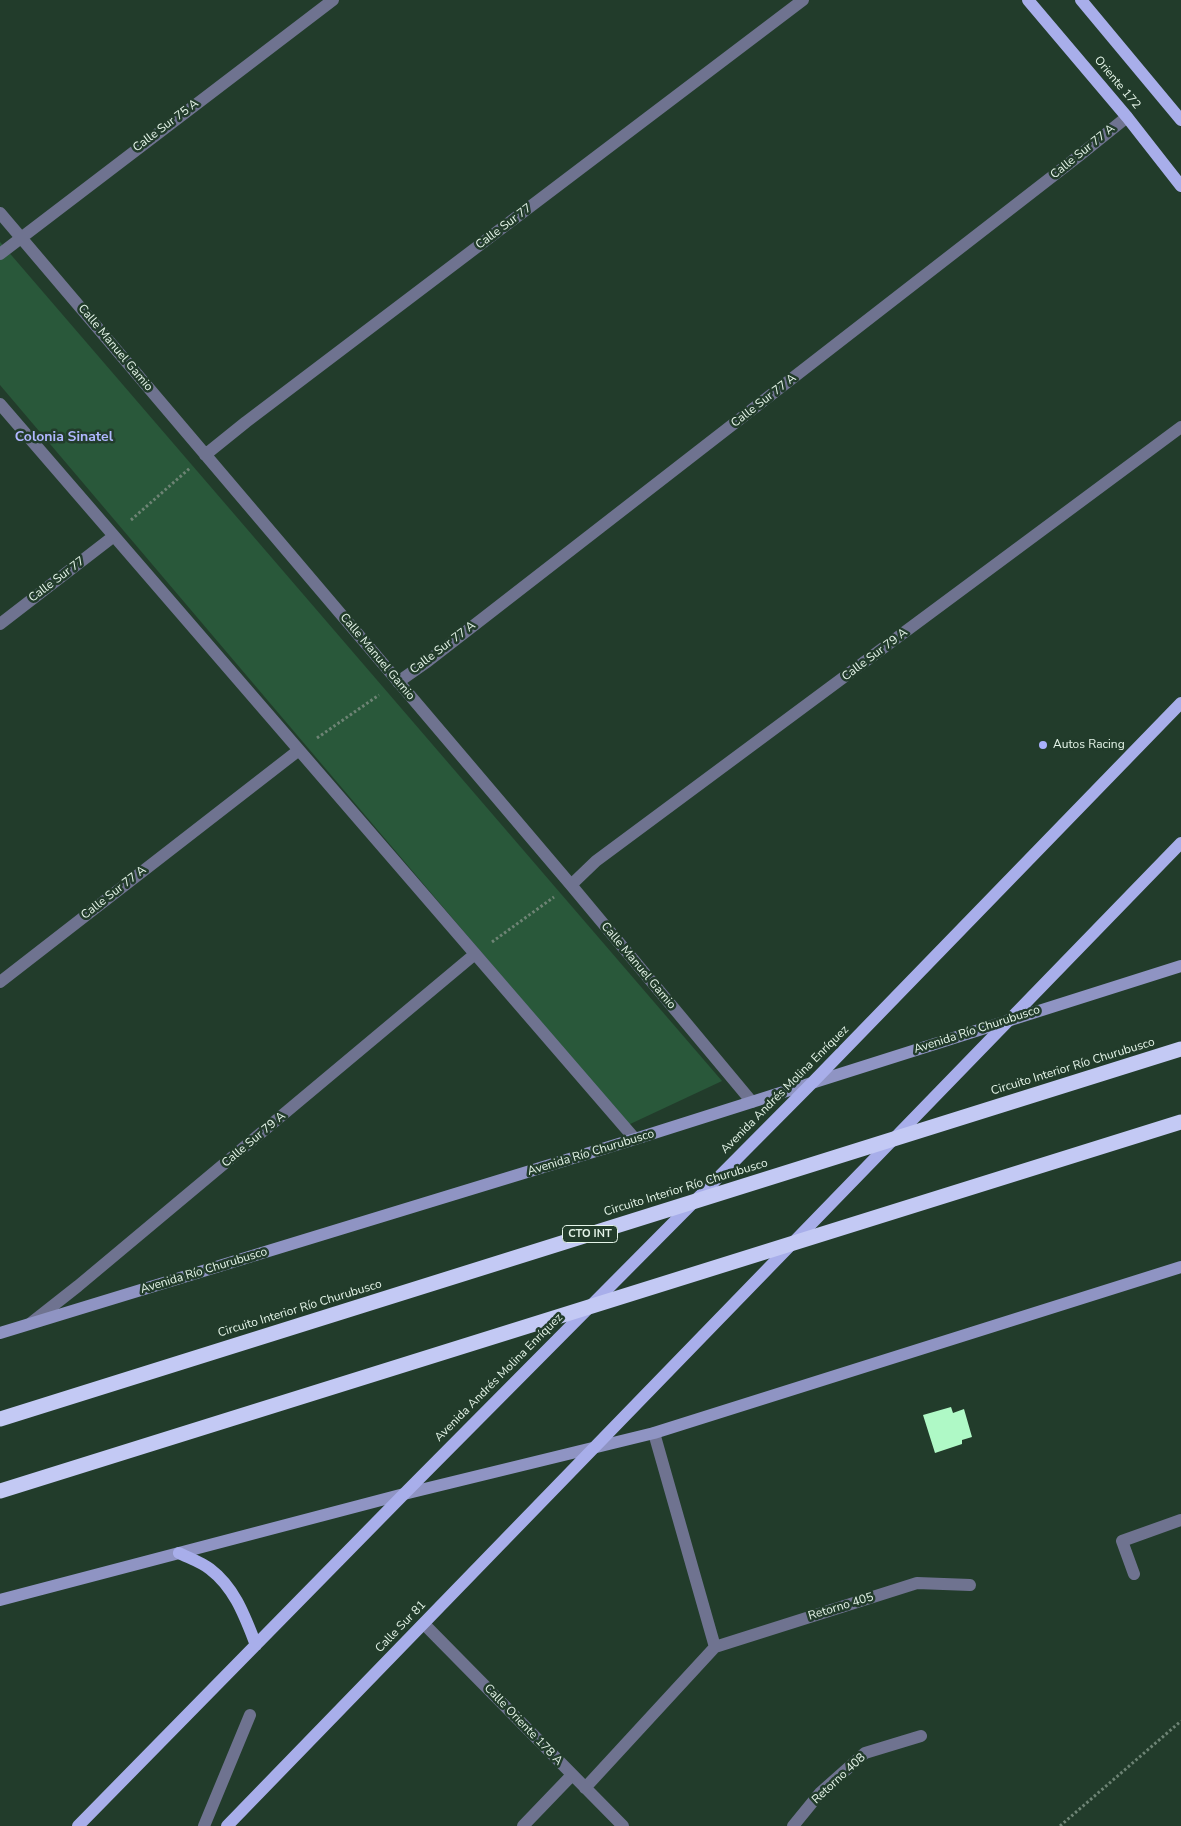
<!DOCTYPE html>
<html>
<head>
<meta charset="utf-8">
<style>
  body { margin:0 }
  canvas { display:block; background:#223c2b }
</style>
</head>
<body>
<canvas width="1181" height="1826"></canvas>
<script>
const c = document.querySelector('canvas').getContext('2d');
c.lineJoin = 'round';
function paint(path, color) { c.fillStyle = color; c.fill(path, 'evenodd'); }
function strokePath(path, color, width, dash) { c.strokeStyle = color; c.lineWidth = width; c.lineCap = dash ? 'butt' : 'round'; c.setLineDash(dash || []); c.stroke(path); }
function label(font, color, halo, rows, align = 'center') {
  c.font = font + ' "Nunito Sans",sans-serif'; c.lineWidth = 5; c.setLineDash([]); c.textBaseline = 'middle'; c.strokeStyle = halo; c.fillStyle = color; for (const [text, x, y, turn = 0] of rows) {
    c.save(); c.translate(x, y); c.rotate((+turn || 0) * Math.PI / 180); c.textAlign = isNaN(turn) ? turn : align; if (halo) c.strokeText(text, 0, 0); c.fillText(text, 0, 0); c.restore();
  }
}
paint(new Path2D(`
  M0,242L722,1081L628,1125L0,385Z`), '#29583a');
paint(new Path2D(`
  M951,1407L953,1413L964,1409L972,1437L962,1440V1444L935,1453L923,1415Z`), '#aff9c6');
strokePath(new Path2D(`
  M131,520L190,468
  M317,738L379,695
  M492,942L554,897
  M1060,1826L1181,1721`), '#6e8475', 3, [2.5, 2.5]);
strokePath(new Path2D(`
  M204,1826L250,1715`), '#6f7390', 12);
strokePath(new Path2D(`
  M0,213L571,885L752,1102
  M0,254L333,0
  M0,404L635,1139
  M205,455L246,422L803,0
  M0,624L114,536
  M398,682L428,661L1080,155L1127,117
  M571,885L596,861L1181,427
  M0,982L299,750
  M31,1323L78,1286L475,954
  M654,1433L715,1647
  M1134,1574L1122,1541L1181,1520
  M424,1624L623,1826
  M585,1788L715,1647L917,1583L970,1585
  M523,1826L572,1775
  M793,1826L820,1793L865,1753L921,1736`), '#6f7390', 12);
strokePath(new Path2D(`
  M0,1333L635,1139L1181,966
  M0,1600L404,1494L654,1433L1181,1267`), '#8f94c3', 12);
strokePath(new Path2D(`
  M1028,0L1127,117L1181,186
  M1081,0L1181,120
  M179,1553C189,1558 201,1562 210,1569C235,1588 245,1617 256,1645
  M78,1826L404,1494L812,1083L1181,703
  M227,1826L1181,843`), '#a8aeea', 12);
strokePath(new Path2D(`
  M0,1419L1181,1049
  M0,1491L1181,1122`), '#c3c9f4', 15);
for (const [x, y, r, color] of [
  [1043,745,5,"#a9b0fc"]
]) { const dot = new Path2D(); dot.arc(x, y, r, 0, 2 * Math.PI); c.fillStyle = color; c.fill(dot); strokePath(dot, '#223c2b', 2); }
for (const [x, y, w] of [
  [590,1234,55]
]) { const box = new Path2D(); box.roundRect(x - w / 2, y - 8.5, w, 17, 4); c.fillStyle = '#223c2b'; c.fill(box); strokePath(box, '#e4f4e8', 1); }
label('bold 11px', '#e4f4e8', null, [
  ["CTO INT",590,1234]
]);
label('12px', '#e4f4e8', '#223c2b', [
  ["Oriente 172",1117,83,50],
  ["Calle Sur 75 A",166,126,-37],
  ["Calle Sur 77 A",1083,152,-39],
  ["Calle Sur 77",504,227,-37],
  ["Calle Manuel Gamio",115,348,50],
  ["Calle Sur 77 A",764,401,-38],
  ["Calle Sur 77",57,580,-37],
  ["Calle Sur 77 A",443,648,-37],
  ["Calle Sur 79 A",875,655,-37],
  ["Calle Manuel Gamio",377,657,50],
  ["Calle Sur 77 A",114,893,-38],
  ["Calle Manuel Gamio",638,966,50],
  ["Avenida Río Churubusco",977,1030,-18],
  ["Circuito Interior Río Churubusco",1073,1067,-17],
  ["Avenida Andrés Molina Enríquez",785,1090,-45],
  ["Calle Sur 79 A",254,1140,-40],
  ["Avenida Río Churubusco",591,1153,-17],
  ["Circuito Interior Río Churubusco",686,1188,-17],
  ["Avenida Río Churubusco",204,1271,-17],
  ["Circuito Interior Río Churubusco",300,1309,-17],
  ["Avenida Andrés Molina Enríquez",499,1378,-45],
  ["Retorno 405",841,1607,-17],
  ["Calle Sur 81",401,1627,-46],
  ["Calle Oriente 178 A",523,1725,46],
  ["Retorno 408",839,1779,-43]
]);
label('12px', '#e4f4e8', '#223c2b', [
  ["Autos Racing",1053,745]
], 'left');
label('bold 14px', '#b0b7fe', '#223c2b', [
  ["Colonia Sinatel",64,438]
]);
</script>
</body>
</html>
